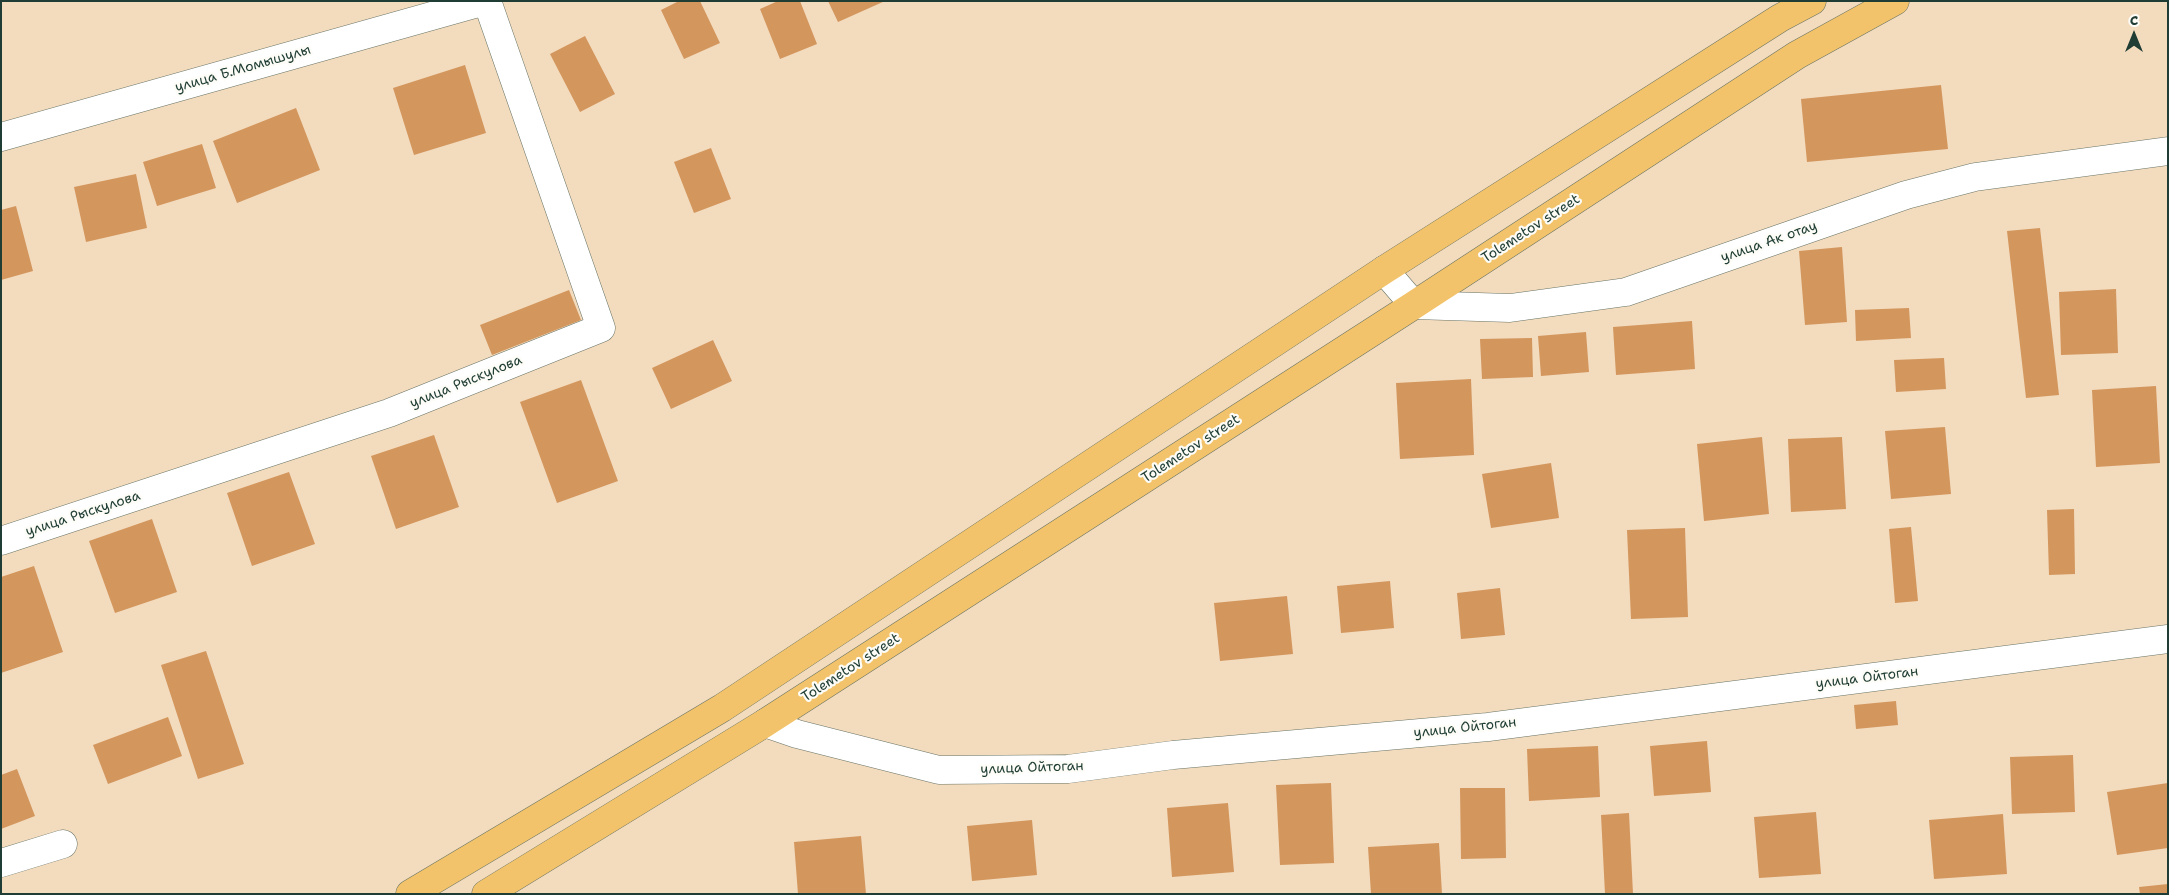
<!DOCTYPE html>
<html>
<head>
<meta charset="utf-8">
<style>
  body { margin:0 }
  #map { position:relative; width:2169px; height:895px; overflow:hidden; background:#f3dbbe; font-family:"Shantell Sans",sans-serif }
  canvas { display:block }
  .frame { position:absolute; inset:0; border:2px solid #1f3d34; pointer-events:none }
  .north { position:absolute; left:2109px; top:10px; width:50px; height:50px; -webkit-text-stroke:4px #fdfcf7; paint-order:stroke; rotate:0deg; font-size:14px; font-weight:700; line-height:20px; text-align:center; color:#1f3d34 }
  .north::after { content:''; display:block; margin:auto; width:18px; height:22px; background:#1f3d34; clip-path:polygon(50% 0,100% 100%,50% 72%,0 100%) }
</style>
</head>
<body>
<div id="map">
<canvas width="2169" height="895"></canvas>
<div class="frame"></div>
<div class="north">С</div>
</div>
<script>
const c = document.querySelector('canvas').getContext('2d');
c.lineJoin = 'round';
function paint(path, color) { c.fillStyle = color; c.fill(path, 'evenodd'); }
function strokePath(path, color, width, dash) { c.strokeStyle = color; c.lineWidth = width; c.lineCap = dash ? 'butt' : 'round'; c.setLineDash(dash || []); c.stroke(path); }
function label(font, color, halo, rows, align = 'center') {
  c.font = font + ' "Shantell Sans",sans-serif'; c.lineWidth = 4.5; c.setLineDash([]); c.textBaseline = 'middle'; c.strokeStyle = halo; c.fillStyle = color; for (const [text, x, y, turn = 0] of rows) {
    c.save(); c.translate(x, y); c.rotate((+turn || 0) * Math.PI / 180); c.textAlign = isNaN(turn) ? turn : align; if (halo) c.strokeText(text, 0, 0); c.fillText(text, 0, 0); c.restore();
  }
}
paint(new Path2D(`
  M679,1H700L720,43L684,59L661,10Z
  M778,1H800L817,44L780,59L760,9Z
  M828,1H885L838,22Z
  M585,36L615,94L580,112L550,54Z
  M465,65L486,133L414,155L393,88Z
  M1941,85L1948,149L1807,162L1801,99Z
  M296,108L320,170L237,203L213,141Z
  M202,144L216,188L157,206L143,162Z
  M711,148L731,199L694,213L674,162Z
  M136,174L147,228L86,242L74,187Z
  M16,206L33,271L1,280V210Z
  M2040,228L2059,395L2026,398L2007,231Z
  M1842,247L1847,322L1805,325L1799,251Z
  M2116,289L2118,353L2061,355L2059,292Z
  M569,290L581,320L492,355L480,325Z
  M1909,308L1911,338L1856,341L1855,310Z
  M1692,321L1695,369L1616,375L1613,327Z
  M1586,332L1589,372L1541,376L1538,336Z
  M1532,338L1533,377L1482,379L1480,339Z
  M713,340L732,381L671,409L652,368Z
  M1944,358L1946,389L1896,392L1894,360Z
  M1471,379L1474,455L1400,459L1396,383Z
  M581,380L618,481L557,503L520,402Z
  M2156,386L2160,463L2096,467L2092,390Z
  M1945,427L1951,494L1891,499L1885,431Z
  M434,435L459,507L396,529L371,456Z
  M1762,437L1769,514L1704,521L1697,444Z
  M1842,437L1846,509L1791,512L1788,439Z
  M1551,463L1559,518L1491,528L1482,474Z
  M289,472L315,544L252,566L227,493Z
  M2074,509L2075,574L2049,575L2047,510Z
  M152,519L177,592L115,613L89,541Z
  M1911,527L1918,601L1895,603L1889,529Z
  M1685,528L1688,617L1631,619L1627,530Z
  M34,566L63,652L1,673V577Z
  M1390,581L1394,628L1341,633L1337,586Z
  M1500,588L1505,635L1461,639L1457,593Z
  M1287,596L1293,654L1220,661L1214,603Z
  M206,651L244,764L198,779L161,665Z
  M1896,701L1898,725L1856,729L1854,705Z
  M168,717L182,756L108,784L93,745Z
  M1707,741L1711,792L1654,796L1650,746Z
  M1598,746L1600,797L1529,801L1527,749Z
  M2073,755L2075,812L2012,814L2010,757Z
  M17,769L35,816L1,829V775Z
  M1331,783L1334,863L1280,865L1276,785Z
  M2168,783V848L2117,855L2107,792Z
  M1460,788H1505L1506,858L1461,859Z
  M1228,803L1234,872L1172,877L1167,808Z
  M1816,812L1821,874L1759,878L1754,817Z
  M1629,813L1633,894H1605L1601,815Z
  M2003,814L2007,874L1934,879L1929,820Z
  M1032,820L1037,875L972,881L967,826Z
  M861,836L866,894H798L794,842Z
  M1439,843L1442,894H1371L1368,847Z
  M2168,884V894H2140L2139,887Z`), '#d3965d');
const street = new Path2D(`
  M1,137L485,1
  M1384,270L1414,305L1510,308L1626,292L1906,195L1975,177L2168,151
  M1,541L389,413L601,328L487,1
  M765,723L797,734L939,770L1068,769L1173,755L1488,727L2168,639
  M1,863L63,844`);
const primary = new Path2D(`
  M410,894L722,708L1384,270L1780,18L1812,1
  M486,894L765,723L1414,305L1797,55L1895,1`);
strokePath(street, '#697464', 29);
strokePath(primary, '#697464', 29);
strokePath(street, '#fff', 28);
strokePath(primary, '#f2c36a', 28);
label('14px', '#1f3d34', '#fdfcf7', [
  ["улица Б.Момышулы",243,69,-16],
  ["Tolemetov street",1531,229,-33],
  ["улица Ак отау",1769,242,-19],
  ["улица Рыскулова",466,382,-22],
  ["Tolemetov street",1191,449,-33],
  ["улица Рыскулова",83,514,-18],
  ["Tolemetov street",851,668,-33],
  ["улица Ойтоган",1867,678,-7],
  ["улица Ойтоган",1465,728,-6],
  ["улица Ойтоган",1032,768,-2]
]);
</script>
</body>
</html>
